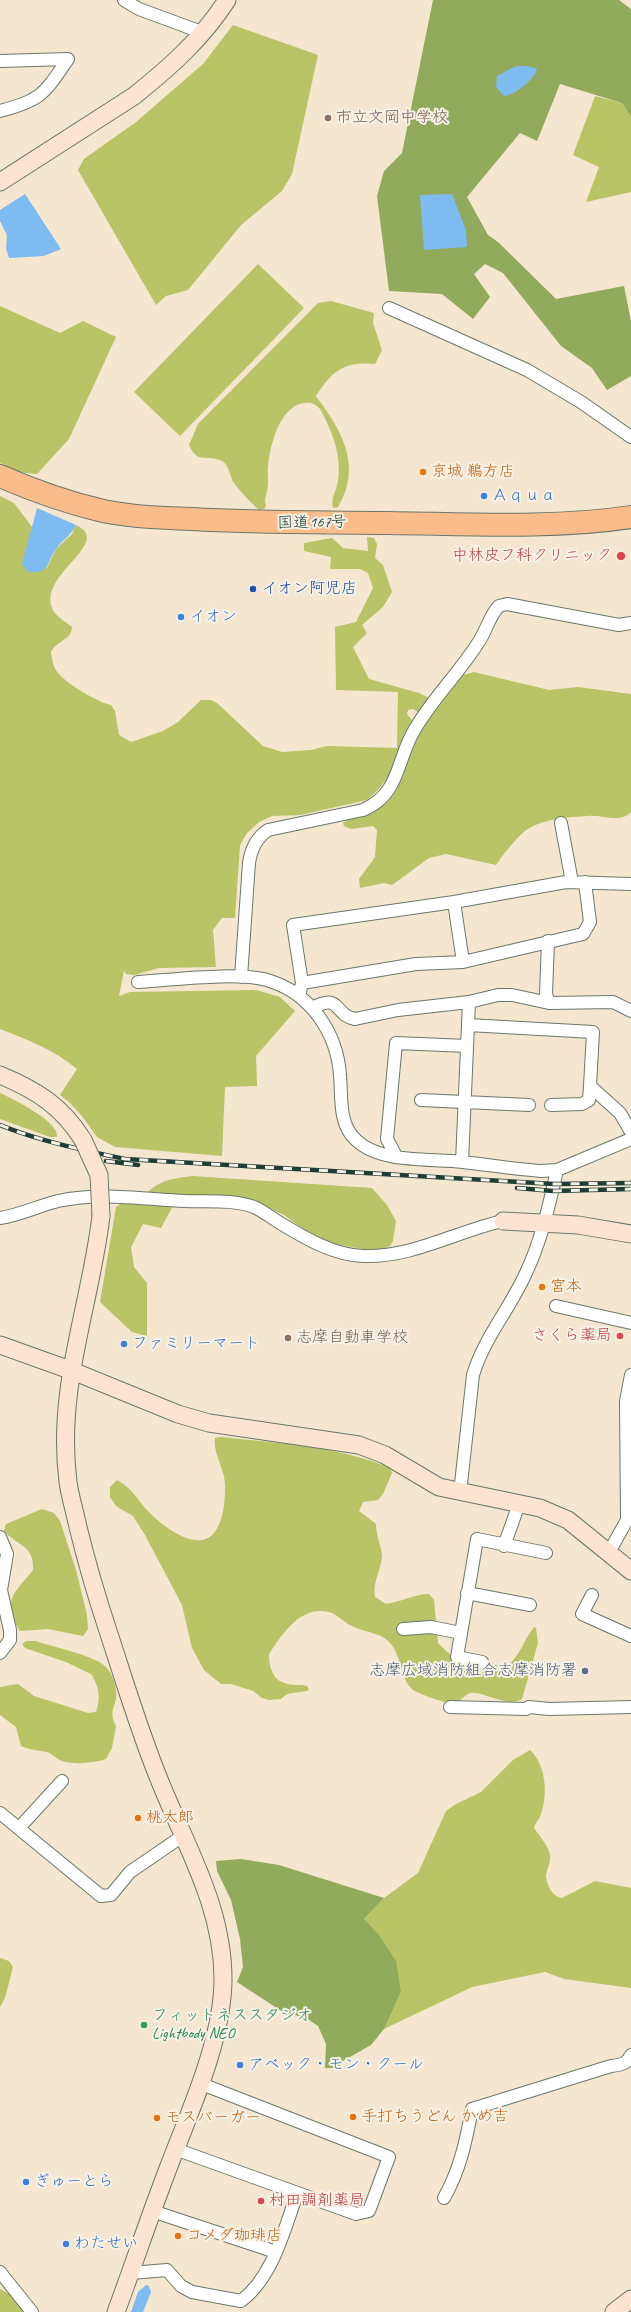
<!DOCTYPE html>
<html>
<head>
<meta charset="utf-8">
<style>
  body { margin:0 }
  canvas { display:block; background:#f4e6cf }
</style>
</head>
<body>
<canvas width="631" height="2312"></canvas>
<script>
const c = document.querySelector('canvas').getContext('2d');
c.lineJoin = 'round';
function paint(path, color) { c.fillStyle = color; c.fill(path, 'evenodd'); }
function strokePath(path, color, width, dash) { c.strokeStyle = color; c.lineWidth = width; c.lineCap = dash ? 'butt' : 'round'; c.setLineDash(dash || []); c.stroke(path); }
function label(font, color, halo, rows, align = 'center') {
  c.font = font + ' Caveat,"Klee One",sans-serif'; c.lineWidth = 4; c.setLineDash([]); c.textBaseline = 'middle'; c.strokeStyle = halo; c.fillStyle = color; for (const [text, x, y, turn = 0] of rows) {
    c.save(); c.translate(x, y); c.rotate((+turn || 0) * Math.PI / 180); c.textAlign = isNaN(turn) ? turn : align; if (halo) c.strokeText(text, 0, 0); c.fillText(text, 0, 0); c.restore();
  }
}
paint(new Path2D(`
  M233,25L318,55L292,174L282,191L241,225L188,290L166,296L156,305L78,170L84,159L136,122L203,64Z
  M595,96L622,103L631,117V192L586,202L599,167L573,155Z
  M258,264L304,308L180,436L134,392Z
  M331,301L374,313L373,323L382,350L375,364C344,361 332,371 316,396C341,430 363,465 338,507L333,508C330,498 337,490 338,481C342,455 332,431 320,409C315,404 312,402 304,403C280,406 270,445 268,466C267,474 269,483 267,491C266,497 264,499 266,506L264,509L259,510C251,503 241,492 234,483C229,476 230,464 220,460C205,454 198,465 189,445L198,424L318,303Z
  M0,306L60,333L83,321L116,337L69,439L37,474L19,472L0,463Z
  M0,496L14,503L32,527L29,540L47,568L56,549L72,534L76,525C114,543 39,573 52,608C55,616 66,622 72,627C71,641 57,640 51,652C52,659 53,667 58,673C67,684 97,702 111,705L115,711L119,735L131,742L163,731L178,722L201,700H211L217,703L263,746L282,752L311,750L327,746L397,748L398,692L336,690L335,627L356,622L373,588L368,573L360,569H330L331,557L304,551V543L332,538L343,548L368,551L367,537L374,538L377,544L375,558L383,565L392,592L383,607L362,625L367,633L353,647L369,679L419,693L429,698L419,713L413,709L408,710L407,714L412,720C402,749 392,781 367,800L300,815L272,816L259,822L247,833L240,845L235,918H222L213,930L216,967L159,968L134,975L126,974L124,970L119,996L130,992L256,990L280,997L295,1011L256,1056L257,1086L225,1087L222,1156L115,1147L97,1137L82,1116L69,1102L60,1095L77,1069C53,1049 28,1040 0,1029Z
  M474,672L549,690L578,687L631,694V812C620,824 602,814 587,816C569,817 547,819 531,827C520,832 503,855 496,865L446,854L429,858L392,885L384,883L360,888L359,879L375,857L377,830L373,826L351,829L344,826L343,823C356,814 372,814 385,804C402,790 402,767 411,749C424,723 441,701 459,678L463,675Z
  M0,1093C13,1099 60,1122 57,1137H50L0,1119Z
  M192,1176L372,1188L387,1205L396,1221L393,1241L390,1246L380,1250H368L330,1243L314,1237L284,1215L261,1205L208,1195H189L173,1206L161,1228L143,1224L131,1247L134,1267L147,1283V1336L132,1332L100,1302L116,1207L122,1203H136C158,1182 161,1180 192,1176Z
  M220,1437C277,1443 338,1446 390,1468L392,1473L383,1494L378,1500L363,1502L359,1511L376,1524C376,1537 382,1548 382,1556C381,1570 372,1583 375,1597L386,1604C401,1602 415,1594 429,1594L434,1600L438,1643C449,1654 469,1673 487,1668C495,1666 498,1662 508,1665C521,1655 524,1639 534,1627L536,1628L538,1643L522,1699C508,1707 490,1695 476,1693C466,1691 463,1700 455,1703C450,1705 417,1694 412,1689C400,1678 402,1656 390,1643C381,1632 365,1633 352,1626C345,1623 339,1616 332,1613C302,1603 283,1633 269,1654C269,1665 272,1680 285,1683C292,1686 300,1684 307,1686L309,1690C299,1694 289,1690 281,1699L269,1700L262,1698L253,1691L231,1684H221L204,1670L192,1648L182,1605L145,1535L133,1516L116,1506L110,1497V1487L117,1480C135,1490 137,1501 151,1514C164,1527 198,1553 214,1533C224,1521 225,1500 225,1485C225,1468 213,1455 215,1438Z
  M42,1509L54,1513L60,1521L76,1570L87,1615L88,1629L83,1636L48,1629L20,1631C0,1601 15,1593 33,1570C34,1544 18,1547 4,1531L6,1524Z
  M26,1641H36C52,1647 98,1656 107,1668C112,1674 115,1683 116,1691C118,1707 107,1709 116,1726L112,1748L106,1759C93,1763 76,1765 62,1761C56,1759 52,1753 46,1752C37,1750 30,1750 21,1746L16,1727L0,1715V1687L18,1684L34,1696L88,1713L96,1712C101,1698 99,1686 91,1674L66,1662L25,1648L22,1644Z
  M530,1750C546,1765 548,1794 541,1814C540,1819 535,1822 534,1828C540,1837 548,1845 550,1855C551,1863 546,1870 546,1877C547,1886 553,1897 562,1898L595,1881L631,1888V1988L564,1979L545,1972L472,1987L384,2029L401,1992L364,1919L384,1898L418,1873L446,1811L456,1804L481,1792L513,1760Z
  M0,1958L9,1961L13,1967L5,1998L0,2007Z
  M0,2289L34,2306L39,2312H0Z`), '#b8c466');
paint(new Path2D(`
  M433,0H619L631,9V117L622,103L560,84L537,141L520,133L467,197L488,235L498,242L556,299L624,286L631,321V376L607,390L592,368L561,346L503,273L485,264L474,274L490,297L473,319L442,294L389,291L377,196L384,171L402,153Z
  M241,1859L279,1865L384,1898L364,1919L379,1935L396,1961L401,1992L384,2029L371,2045L343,2061L339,2068H325L326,2044L318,2026L306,2018L283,2012L237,1982L243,1967L240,1939L231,1900L217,1871L216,1861Z`), '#92aa5b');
paint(new Path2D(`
  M516,66H528L537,69C535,79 514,96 504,96L496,87L497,76Z
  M25,194L61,249L44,256L9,258L6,248L7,235L0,221V210Z
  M452,194L466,230L467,247L424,250L420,195Z
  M37,508L76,525C71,536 63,539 56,549C46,563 51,574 28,572L22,564Z
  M146,2285L149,2286L151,2292L143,2312H131L138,2292Z`), '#7ebbf1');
const street = new Path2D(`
  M124,0L139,9L204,33
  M0,61L68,59C44,94 42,100 0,111
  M389,308L527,370L581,402L631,437
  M561,823L572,882
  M454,902L463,962
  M548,941L546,994L549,1003
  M241,977L249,863C251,849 256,838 268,830L363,810C401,794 396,759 415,729C433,698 459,673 478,643C486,632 489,616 499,606L507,604L619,625L631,623
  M138,982C172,980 240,971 270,981C311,994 337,1033 340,1075C342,1096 338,1124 356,1140C381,1164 431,1158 463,1162C490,1165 515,1169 541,1171L557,1170L631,1139
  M302,983L416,964L463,962L583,934L590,922L585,882
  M299,996L302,983L293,925L454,902L566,882L631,884
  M469,1002L468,1025L593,1032L590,1086L620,1113L631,1132
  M312,1008C342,992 333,1015 355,1019L398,1010L469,1002L498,995H512L549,1003L613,1002L631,1011
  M421,1100L529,1105
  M551,1105L582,1104L589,1100L590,1086
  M396,1156L387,1139L396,1043L467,1046
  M462,1162L468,1025
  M0,1218C20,1215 38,1206 58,1201C100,1192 142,1199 185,1201C207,1202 232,1199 254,1207C263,1211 272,1218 280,1223C305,1238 333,1255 363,1256C412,1258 457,1231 503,1221
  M556,1306L631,1323
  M460,1493L473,1375C484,1338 509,1310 525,1275C541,1242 549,1206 557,1170
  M0,1537L7,1554L1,1590L10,1630V1640L0,1653
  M504,1546L519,1504
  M608,1554L627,1520L626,1401L631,1375
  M467,1593L530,1605
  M592,1595L582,1614L631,1636
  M403,1629L431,1627L461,1633
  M482,1662L457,1657L477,1539L546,1553
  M450,1707L526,1709L529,1707L549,1709L631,1707
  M0,1813L101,1896L111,1895L130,1872L184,1835
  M19,1828L62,1781
  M175,2149L356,2214L369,2211L389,2157L199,2083
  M444,2198C460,2170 466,2141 472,2109L611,2066C621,2065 627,2064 631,2055
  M152,2211L276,2252
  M0,2272L32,2312
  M131,2273L167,2270L181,2286L192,2292L241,2301C273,2277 284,2230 297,2194`);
const secondary = new Path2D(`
  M0,182L134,96C169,68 202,39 227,0
  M0,1075C36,1090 62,1106 83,1140
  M101,1216C90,1308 56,1387 68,1482C70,1497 75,1512 78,1527C87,1564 98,1601 110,1637C126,1686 141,1736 161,1784C187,1848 223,1908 223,1979C223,2039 190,2111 169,2166C150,2215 134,2264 116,2312
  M503,1221L578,1225L631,1234
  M0,1345L70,1370L178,1414L209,1423L359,1445L385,1455L439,1487L540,1508L568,1520L631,1571
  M614,2312L631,2299`);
const highway = new Path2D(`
  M0,476C32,490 69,503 103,511C133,517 162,518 192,519C258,523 322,522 388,523C469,524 551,529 631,517`);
strokePath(street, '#6a786a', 14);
strokePath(secondary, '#6a786a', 19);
strokePath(highway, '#6a786a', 24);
strokePath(street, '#fff', 12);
strokePath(secondary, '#fde4d0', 17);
strokePath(highway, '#f9bc8a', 22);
const rail = new Path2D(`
  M0,1125C40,1141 82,1150 125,1159L554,1184L631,1183
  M106,1161L138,1165
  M517,1188L553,1191L631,1189`);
strokePath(rail, '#1f3d34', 4.5);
strokePath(rail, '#f7f3e8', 3, [9]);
const secondaryBridge = new Path2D(`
  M83,1140L99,1175L101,1216`);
strokePath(secondaryBridge, '#6a786a', 19, []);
strokePath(secondaryBridge, '#fde4d0', 17);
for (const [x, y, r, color] of [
  [328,118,4,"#8d6e63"],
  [423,472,4,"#e8710a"],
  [484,496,4,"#3f7fe0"],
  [621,556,5,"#e0444e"],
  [253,589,4,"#1a4fb4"],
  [181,617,4,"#3f7fe0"],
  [542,1287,4,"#e8710a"],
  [620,1336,4,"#e0444e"],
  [288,1338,4,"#8d6e63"],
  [124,1344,4,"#3f7fe0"],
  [585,1671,4,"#5c6f8a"],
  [138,1818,4,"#e8710a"],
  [144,2025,4,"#2e9e5b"],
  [240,2065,4,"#3f7fe0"],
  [353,2117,4,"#e8710a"],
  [157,2118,4,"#e8710a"],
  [26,2182,4,"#3f7fe0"],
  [261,2201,4,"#e0444e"],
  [178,2236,4,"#e8710a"],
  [66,2244,4,"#3f7fe0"]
]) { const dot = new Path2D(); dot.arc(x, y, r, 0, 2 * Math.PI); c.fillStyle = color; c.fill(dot); strokePath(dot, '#f7f3e8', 1.5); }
label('16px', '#785e54', '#f7f3e8', [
  ["市立文岡中学校",336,118],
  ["志摩自動車学校",296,1338]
], 'left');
label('16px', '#c56008', '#f7f3e8', [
  ["京城 鵜方店",431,472],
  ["宮本",550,1287],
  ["桃太郎",146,1818],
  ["手打ちうどん かめ吉",361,2117],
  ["モスバーガー",165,2118],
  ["コメダ珈琲店",186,2236]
], 'left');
label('16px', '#366cbe', '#f7f3e8', [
  ["Ａｑｕａ",492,496],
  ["イオン",189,617],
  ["ファミリーマート",132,1344],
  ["アベック・モン・クール",248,2065],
  ["ぎゅーとら",34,2182],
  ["わたせい",74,2244]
], 'left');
label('16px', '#1f3d34', '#f7f3e8', [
  ["国道167号",312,523,-1]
]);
label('16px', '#be3a42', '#f7f3e8', [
  ["中林皮フ科クリニック",612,556],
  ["さくら薬局",612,1336],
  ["村田調剤薬局",269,2201,"left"]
], 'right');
label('16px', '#164399', '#f7f3e8', [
  ["イオン阿児店",261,589]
], 'left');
label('16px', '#4e5e75', '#f7f3e8', [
  ["志摩広域消防組合志摩消防署",577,1671]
], 'right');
label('16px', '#27864d', '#f7f3e8', [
  ["フィットネススタジオ",152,2016],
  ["Lightbody NEO",152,2034]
], 'left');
</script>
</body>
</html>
